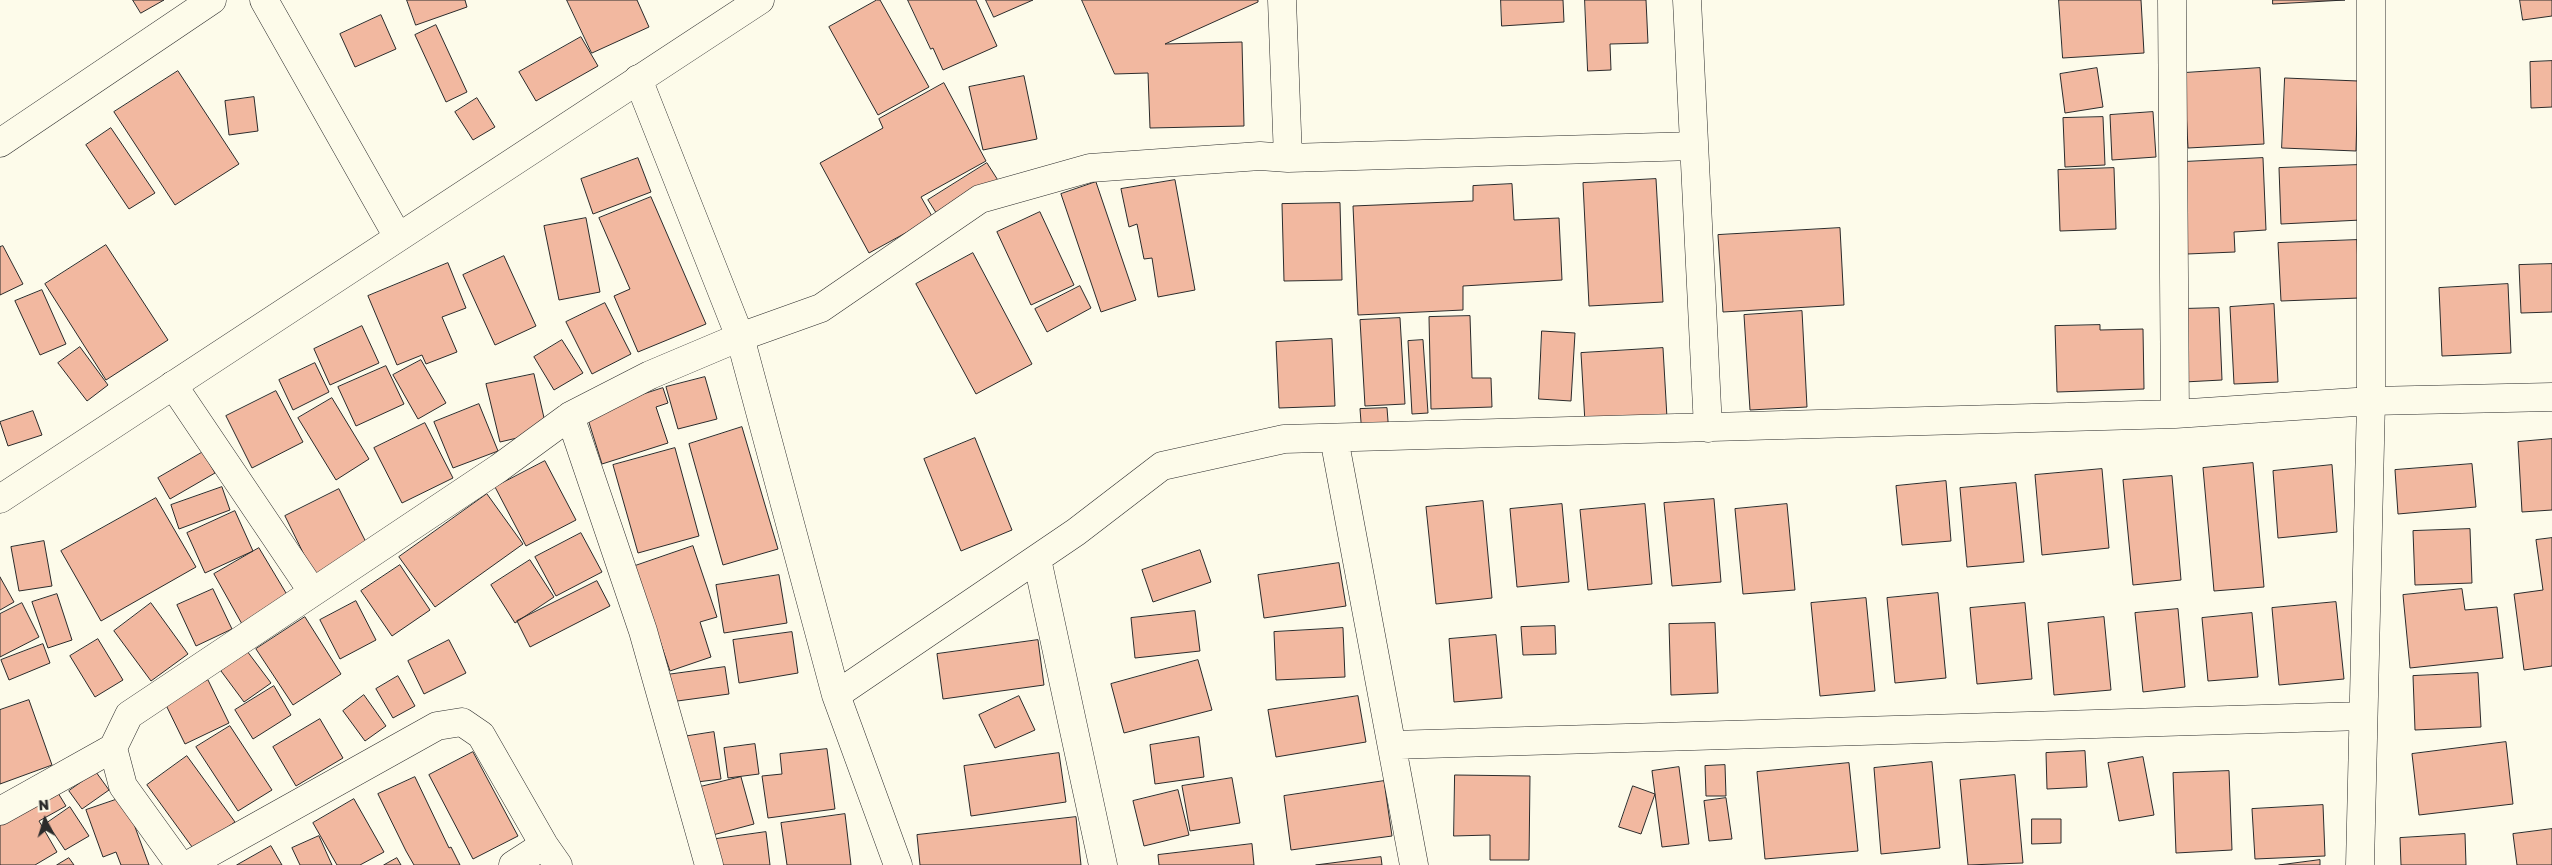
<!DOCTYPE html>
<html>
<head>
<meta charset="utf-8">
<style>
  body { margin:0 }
  #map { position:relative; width:2552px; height:865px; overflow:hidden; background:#fdfbea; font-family:"Golos Text",sans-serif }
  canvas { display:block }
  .north { position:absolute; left:20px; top:795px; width:50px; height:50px; -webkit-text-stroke:4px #fdfbea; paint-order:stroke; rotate:355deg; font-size:14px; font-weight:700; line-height:20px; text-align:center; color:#2b2b2b }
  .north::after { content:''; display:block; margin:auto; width:18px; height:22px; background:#2b2b2b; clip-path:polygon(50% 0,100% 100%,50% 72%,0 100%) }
</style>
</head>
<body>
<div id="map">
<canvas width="2552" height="865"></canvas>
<div class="north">N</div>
</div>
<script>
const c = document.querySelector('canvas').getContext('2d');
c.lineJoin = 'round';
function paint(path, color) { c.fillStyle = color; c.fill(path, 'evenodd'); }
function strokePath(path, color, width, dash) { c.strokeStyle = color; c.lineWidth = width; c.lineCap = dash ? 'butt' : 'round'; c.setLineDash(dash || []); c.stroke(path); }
const building = new Path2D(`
  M133,0H164L141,13Z
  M407,0H465L467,7L416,25Z
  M567,0H637L649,27L592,53Z
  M877,0H880L929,87L878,115L829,27Z
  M908,0H976L997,46L943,70L933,48L931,49Z
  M986,0H1033L994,17Z
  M1082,0H1258V2L1165,44L1242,42L1244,126L1150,128L1148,73L1115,74Z
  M1501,0H1563L1564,22L1502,26Z
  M1585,0H1646L1648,43L1610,44L1611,70L1588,71Z
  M2059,0H2141L2144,53L2063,58Z
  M2273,0H2345L2273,4Z
  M2520,0H2552V16L2523,20Z
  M381,15L396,49L355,67L340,34Z
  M436,25L467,92L446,102L415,35Z
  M581,37L598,66L536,101L519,72Z
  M2552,61V107L2531,108L2530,62Z
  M2097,68L2103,107L2065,113L2060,74Z
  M2260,68L2264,144L2188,148L2184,73Z
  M178,71L239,164L175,205L114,112Z
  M1024,76L1037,139L983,150L969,87Z
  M2285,78L2358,81L2356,151L2282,148Z
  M944,83L986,161L921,197L933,218L869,253L820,163L883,128L879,119Z
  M254,97L258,131L229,135L225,101Z
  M477,98L495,127L473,140L455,112Z
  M2153,112L2156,157L2112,160L2110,115Z
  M2103,117L2105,165L2065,167L2063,118Z
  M111,128L155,193L129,209L86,145Z
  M638,158L651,192L593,214L581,179Z
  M2263,158L2266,230L2234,232L2235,252L2187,254L2183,162Z
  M987,163L1001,185L942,222L928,200Z
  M2358,165L2361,220L2281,224L2279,168Z
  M2114,168L2116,229L2060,231L2058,170Z
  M1656,179L1663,302L1589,306L1583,183Z
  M1175,180L1195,290L1158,297L1152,258L1144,259L1137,224L1129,227L1121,189Z
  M1096,182L1136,300L1101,312L1061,194Z
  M1512,184L1514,220L1559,218L1562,280L1463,286V310L1358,315L1353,206L1473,201V186Z
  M651,197L706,324L638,352L614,296L630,289L599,218Z
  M1340,203L1342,280L1284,281L1282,204Z
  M1040,212L1074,285L1031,305L997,232Z
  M586,218L600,292L559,300L544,226Z
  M1840,228L1844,305L1723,312L1718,235Z
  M2357,240L2359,298L2281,301L2278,243Z
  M106,245L168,340L106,380L45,284Z
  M3,246L23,284L0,295V247Z
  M973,253L1032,364L976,394L916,284Z
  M504,256L536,326L495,345L463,275Z
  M448,263L466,308L442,317L457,352L426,364L422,355L397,365L368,296Z
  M2552,264V312L2521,313L2519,265Z
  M2508,284L2511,353L2442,356L2439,288Z
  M1080,286L1091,308L1047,332L1035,309Z
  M42,290L66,344L40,355L15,301Z
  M605,303L631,354L592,374L566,322Z
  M2274,304L2278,382L2234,384L2230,307Z
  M2219,308L2222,380L2184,382L2181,309Z
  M1802,311L1807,407L1750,410L1744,315Z
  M1470,316L1472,378H1491L1492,407L1431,409L1429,317Z
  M1400,318L1405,404L1365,406L1360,320Z
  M2100,325V330L2143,329L2144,389L2057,392L2055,326Z
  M362,326L379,363L330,385L314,349Z
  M1542,331L1575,333L1571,401L1539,399Z
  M1332,339L1335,406L1279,408L1276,342Z
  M562,340L583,373L554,390L534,357Z
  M1423,340L1428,413L1412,414L1408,341Z
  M80,347L108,385L87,401L58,363Z
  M1663,348L1667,418L1585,423L1581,353Z
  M421,360L446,403L418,419L393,375Z
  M315,363L329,392L293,410L279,380Z
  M386,366L404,404L356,426L338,387Z
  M534,374L547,431L500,442L486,384Z
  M705,377L717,419L678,429L666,387Z
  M663,388L668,403L656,407L668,443L602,464L586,413Z
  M276,391L303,442L252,468L226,416Z
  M332,398L369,459L336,480L298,418Z
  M479,404L498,451L453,468L434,422Z
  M1387,408L1389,434L1362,435L1360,409Z
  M33,411L42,435L8,446L0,422Z
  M425,423L453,478L402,503L374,448Z
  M742,427L778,549L723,565L689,444Z
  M975,438L1012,530L961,551L924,459Z
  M2552,439V510L2522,512L2518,442Z
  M675,448L699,536L638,553L613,465Z
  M203,452L215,473L170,499L158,478Z
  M545,461L576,520L526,546L495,487Z
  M2253,463L2264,587L2214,591L2203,468Z
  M2472,464L2476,507L2398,514L2395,470Z
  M2332,465L2337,532L2278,538L2273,471Z
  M2102,469L2109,548L2042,555L2035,475Z
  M2172,476L2181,580L2133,585L2123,480Z
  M1946,481L1951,541L1902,545L1896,486Z
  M2016,483L2024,562L1967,567L1960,488Z
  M222,487L230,510L179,529L171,505Z
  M339,489L370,550L315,577L285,516Z
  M487,494L523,544L435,607L399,557Z
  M156,498L196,567L101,621L61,551Z
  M1714,499L1721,582L1672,586L1664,503Z
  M1483,501L1492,598L1436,604L1426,507Z
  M1562,504L1569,582L1517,587L1510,509Z
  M1645,504L1652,584L1588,590L1580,510Z
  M1787,504L1795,590L1743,594L1735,509Z
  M235,511L253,551L205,573L187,533Z
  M2470,529L2472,583L2415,585L2413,531Z
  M581,533L602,572L556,596L535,557Z
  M2552,538V666L2524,670L2514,594L2543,590L2536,540Z
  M44,541L52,586L19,591L11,547Z
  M693,546L717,617L700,622L711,657L670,671L635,566Z
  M259,548L289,598L242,624L214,574Z
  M1200,550L1211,582L1153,602L1142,570Z
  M530,560L554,597L515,623L491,585Z
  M1339,563L1346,606L1264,618L1258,575Z
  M400,565L430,610L392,636L361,591Z
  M779,575L787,623L724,633L716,585Z
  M0,577L14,602L0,610Z
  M597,581L610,606L530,647L517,621Z
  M213,589L232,629L196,646L177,605Z
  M2462,589L2465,610L2497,607L2503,658L2410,668L2403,595Z
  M1938,593L1946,678L1895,683L1887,598Z
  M57,594L72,640L48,648L32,602Z
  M1866,598L1875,691L1820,696L1811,603Z
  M356,601L376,640L340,659L320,620Z
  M2336,602L2344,679L2279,685L2272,608Z
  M22,603L39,637L0,657V614Z
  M151,603L188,654L151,681L114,631Z
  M2025,603L2032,679L1977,684L1970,608Z
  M2178,609L2185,687L2143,692L2135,613Z
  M1195,611L1200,651L1135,658L1131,618Z
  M2252,613L2258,677L2208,681L2202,618Z
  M305,617L341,674L293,705L256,649Z
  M2104,617L2111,690L2054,695L2048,623Z
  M1715,623L1718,693L1671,695L1669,624Z
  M1555,626L1556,654L1523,655L1521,627Z
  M1343,628L1345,677L1276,680L1274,632Z
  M792,632L798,673L739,683L733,640Z
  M1496,635L1502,698L1454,702L1449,639Z
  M98,639L123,680L95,697L70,656Z
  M449,640L466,673L424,694L408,661Z
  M1038,640L1044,685L943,699L937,654Z
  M43,644L50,663L9,680L1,660Z
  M247,651L271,683L244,702L221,671Z
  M1198,660L1212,710L1124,733L1111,684Z
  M725,667L729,694L670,702L666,675Z
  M2478,673L2481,727L2415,730L2413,676Z
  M398,676L415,706L393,718L376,689Z
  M208,680L229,723L185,744L164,701Z
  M274,686L291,715L253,739L235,710Z
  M364,695L386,726L365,741L343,711Z
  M1019,696L1035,730L995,748L979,715Z
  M1358,696L1366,742L1276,757L1268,710Z
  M29,700L52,765L0,784V710Z
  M320,719L343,758L296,786L273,747Z
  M230,726L272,790L238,811L196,747Z
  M714,732L721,779L689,783L682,737Z
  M1199,737L1204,777L1155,784L1150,745Z
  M2506,742L2513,804L2419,815L2412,754Z
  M755,744L759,774L728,778L724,748Z
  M827,749L835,809L768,818L762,776L782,774L780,754Z
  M2085,751L2087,787L2047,789L2046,753Z
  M473,752L518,836L473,859L429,775Z
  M1059,753L1066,802L971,816L964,766Z
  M187,756L235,822L195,851L147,785Z
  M2143,757L2154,815L2119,821L2108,763Z
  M1932,762L1940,848L1881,854L1874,768Z
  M1849,763L1858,851L1765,859L1757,772Z
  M1725,765L1726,796H1706L1705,766Z
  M1679,767L1689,844L1662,847L1652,771Z
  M2229,771L2232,850L2176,853L2173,773Z
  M96,772L109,790L82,809L69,791Z
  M1455,775L1530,776L1529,860H1490V835L1454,836Z
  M2015,775L2023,863L1968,865L1960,780Z
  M415,777L449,848L451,847L460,865H414L406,851L378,794Z
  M741,777L754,824L709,836L696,788Z
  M1232,778L1240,823L1190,831L1182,786Z
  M1384,781L1392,836L1291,850L1284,796Z
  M1633,786L1655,794L1641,834L1619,827Z
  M55,788L66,806L39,821L57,852L35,865H0V819Z
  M1178,790L1189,835L1144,846L1133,801Z
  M124,797L149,865H121L116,852L103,857L86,810Z
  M1726,798L1732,839L1709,841L1704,801Z
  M354,799L384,852L360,865H337L313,823Z
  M2323,805L2325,856L2255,859L2252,809Z
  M70,807L89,836L65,850L47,823Z
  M845,814L851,865H787L781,823Z
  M1076,817L1081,865H920L917,835Z
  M2032,819H2061V843L2032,844Z
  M2552,829V865H2517L2513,834Z
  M766,832L770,865H720L716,839Z
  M2465,834L2466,865H2401L2400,838Z
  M319,836L332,865H300L292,848Z
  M1252,844L1254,865H1159L1158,855Z
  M271,846L282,865H237Z
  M1381,857L1382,865H1316Z
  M69,858L74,865H57Z
  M397,858L401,865H384Z
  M2320,860V865H2279Z`);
paint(building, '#f2b8a0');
strokePath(building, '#2b2b2b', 1);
const minor = new Path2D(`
  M264,0L398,237
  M1282,0L1288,158
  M1687,0L1708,428
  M2172,0L2175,414
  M638,79L740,337L836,695L898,865
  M0,143L212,0
  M173,385L312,591
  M570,416L643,631L709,865
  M1334,438L1414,865
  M1037,559L1103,865
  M836,695L1076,532L1162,466L1284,439L2175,414L2371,401L2552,397
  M1392,745L2363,716
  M0,811L113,748
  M180,865L123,786L113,748L129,715L499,468L570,416L650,375L740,337L821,308L980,199L1090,168L1260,156L1288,158L1694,146
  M188,865L437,726L462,722L481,735L544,845L558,865
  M513,865L544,845
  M2360,865L2371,401V0`);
const tertiary = new Path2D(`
  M0,499L760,0`);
strokePath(minor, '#2b2b2b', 29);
strokePath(tertiary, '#2b2b2b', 29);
strokePath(minor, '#fdfbea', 28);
strokePath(tertiary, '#fdfbea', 28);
</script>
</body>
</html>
